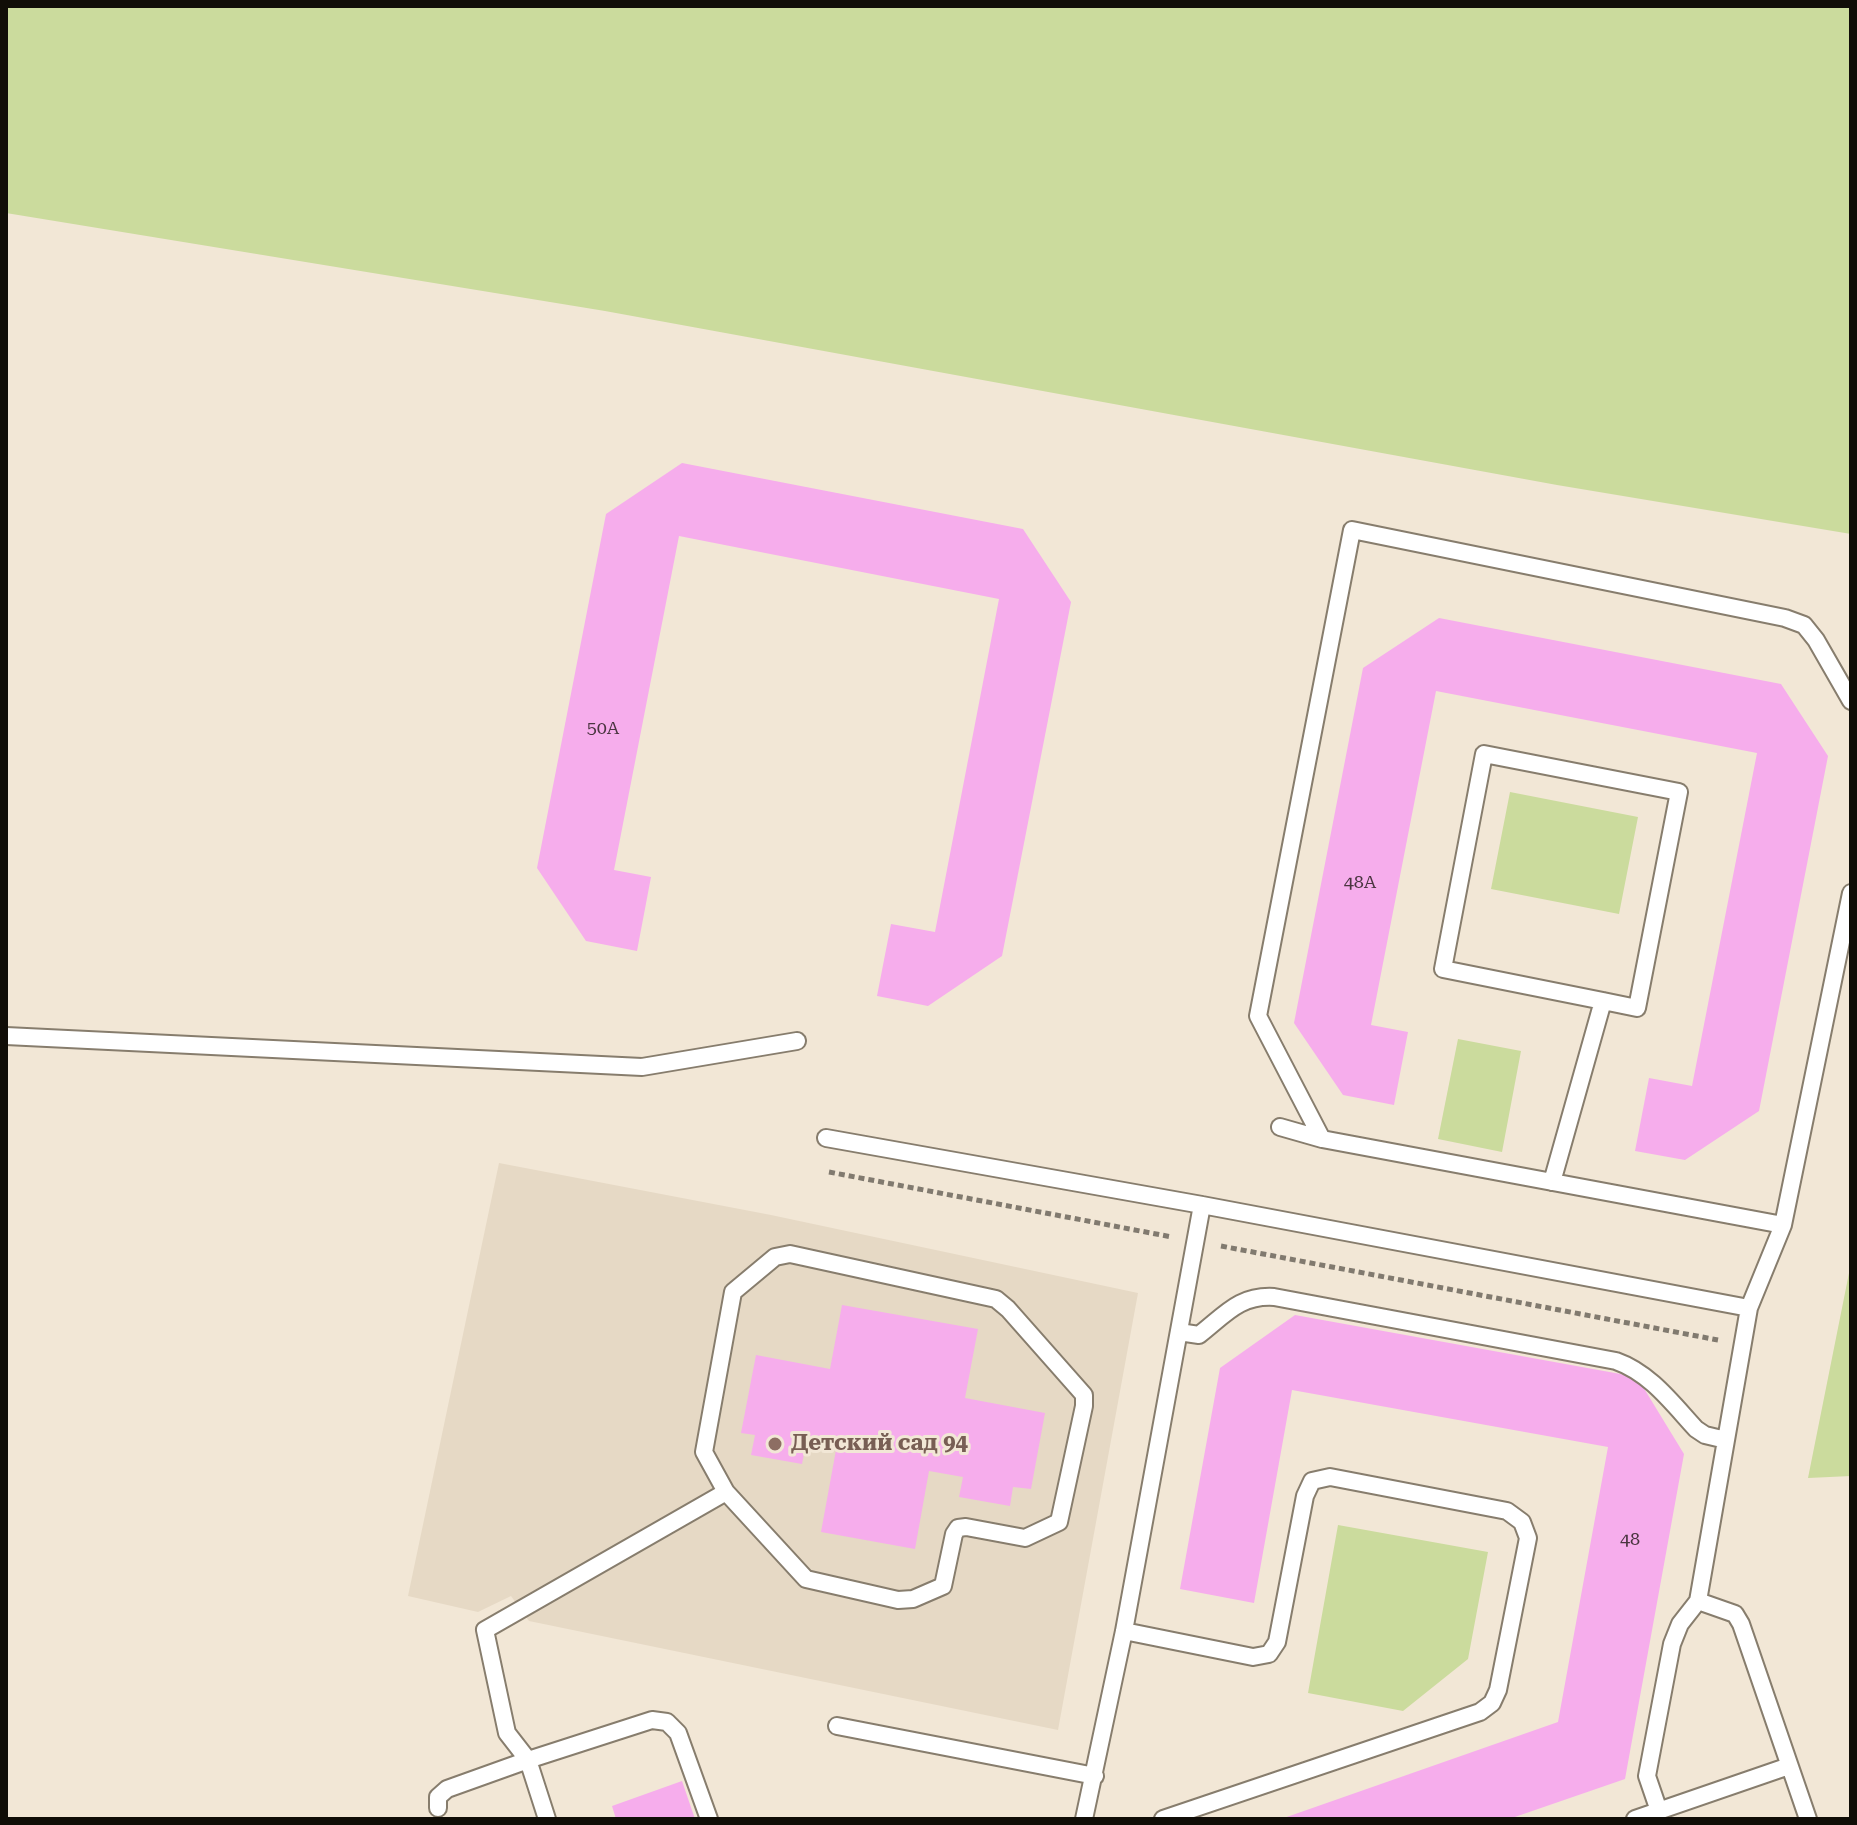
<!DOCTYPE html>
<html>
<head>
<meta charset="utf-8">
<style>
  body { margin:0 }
  #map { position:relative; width:1857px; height:1825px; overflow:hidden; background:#f2e7d6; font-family:"Roboto Serif",serif }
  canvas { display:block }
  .frame { position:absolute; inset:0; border:8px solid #100d07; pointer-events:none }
</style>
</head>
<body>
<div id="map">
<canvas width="1857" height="1825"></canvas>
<div class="frame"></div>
</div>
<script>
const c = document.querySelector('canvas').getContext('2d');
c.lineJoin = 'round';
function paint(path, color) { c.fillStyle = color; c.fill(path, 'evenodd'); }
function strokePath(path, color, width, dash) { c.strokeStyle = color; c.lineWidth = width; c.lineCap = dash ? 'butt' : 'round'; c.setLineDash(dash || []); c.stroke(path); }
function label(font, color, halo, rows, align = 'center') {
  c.font = font + ' "Roboto Serif",serif'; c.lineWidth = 6; c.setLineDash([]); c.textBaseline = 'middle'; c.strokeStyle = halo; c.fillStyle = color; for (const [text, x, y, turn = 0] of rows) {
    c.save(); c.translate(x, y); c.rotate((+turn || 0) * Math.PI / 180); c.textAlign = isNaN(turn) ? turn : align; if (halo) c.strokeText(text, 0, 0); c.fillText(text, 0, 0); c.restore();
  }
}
paint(new Path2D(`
  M499,1163L771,1215L1138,1293L1058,1730L529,1621L511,1596L478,1612L408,1596Z`), '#e6d9c5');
paint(new Path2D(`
  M6,6H1851V534L1557,485L605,311L6,213Z
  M1510,792L1638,817L1619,914L1491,889Z
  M1458,1039L1521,1051L1502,1152L1438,1139Z
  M1851,1263V1476L1808,1478Z
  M1338,1525L1488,1552L1468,1659L1403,1711L1308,1693Z`), '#cbdb9d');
paint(new Path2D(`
  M682,463L1023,529L1071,602L1002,956L928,1006L877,996L891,924L935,932L999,599L679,536L614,870L651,877L637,951L586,941L537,868L606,514Z
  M1439,618L1781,684L1828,756L1759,1111L1685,1160L1635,1151L1649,1078L1692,1086L1757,753L1436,691L1371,1025L1408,1032L1394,1105L1343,1095L1294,1023L1363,668Z
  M842,1305L978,1329L965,1398L1045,1413L1031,1489L1013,1487L1010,1506L959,1497L963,1477L929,1471L915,1549L821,1532L836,1450L806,1444L802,1464L751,1455L755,1435L741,1433L756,1355L830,1369Z
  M1295,1315L1637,1377L1684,1454L1625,1779L1509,1819H1281L1558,1722L1608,1447L1292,1390L1254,1603L1180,1589L1220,1368Z
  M682,1781L695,1819H616L612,1806Z`), '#f6adec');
const service = new Path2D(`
  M6,1036L642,1067L797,1041
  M1280,1127L1322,1139L1783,1225
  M826,1138L1202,1205L1749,1308
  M1322,1139L1258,1016L1352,530L1785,618L1804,625L1816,640L1851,701
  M1552,1182L1603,1001L1443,969L1484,754L1679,792L1637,1008L1603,1001
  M1179,1332L1199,1335C1225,1315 1239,1295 1274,1297L1616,1361C1650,1373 1672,1403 1696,1429L1705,1435L1726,1440
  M1698,1601L1735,1614L1741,1624L1808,1819
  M1124,1631L1253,1657L1269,1654L1277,1642L1305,1496L1312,1481L1330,1477L1507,1511L1522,1522L1528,1538L1498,1690L1492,1703L1480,1712L1163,1819
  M837,1726L1095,1776
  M438,1808V1797L447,1789L528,1760L507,1733L485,1630L726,1492L806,1579L898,1600L913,1599L943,1586L954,1534L958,1528L966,1527L1025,1538L1059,1522L1084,1406V1395L1008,1309L996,1299L790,1254L775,1257L733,1292L704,1452L726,1492
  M1659,1811L1647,1776L1672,1644L1680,1624L1698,1601L1749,1308L1783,1225L1851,893
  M547,1819L528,1760L652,1720L667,1722L678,1733L709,1819
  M1084,1819L1124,1631L1202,1205
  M1635,1819L1789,1766`);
strokePath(service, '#877d6d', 20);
strokePath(new Path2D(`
  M829,1172L1172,1237
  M1221,1246L1718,1340`), '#817a6f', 5, [6, 4]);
strokePath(service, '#fff', 16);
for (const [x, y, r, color] of [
  [775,1444,8,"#8d6e63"]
]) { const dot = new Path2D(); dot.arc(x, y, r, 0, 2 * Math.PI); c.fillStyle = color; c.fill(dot); strokePath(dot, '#f2e7d6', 3); }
label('18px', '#4a3540', null, [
  ["50А",603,729],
  ["48А",1360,883],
  ["48",1630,1540]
]);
label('bold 22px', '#785e54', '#f2e7d6', [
  ["Детский сад 94",791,1444]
], 'left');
</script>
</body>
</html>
